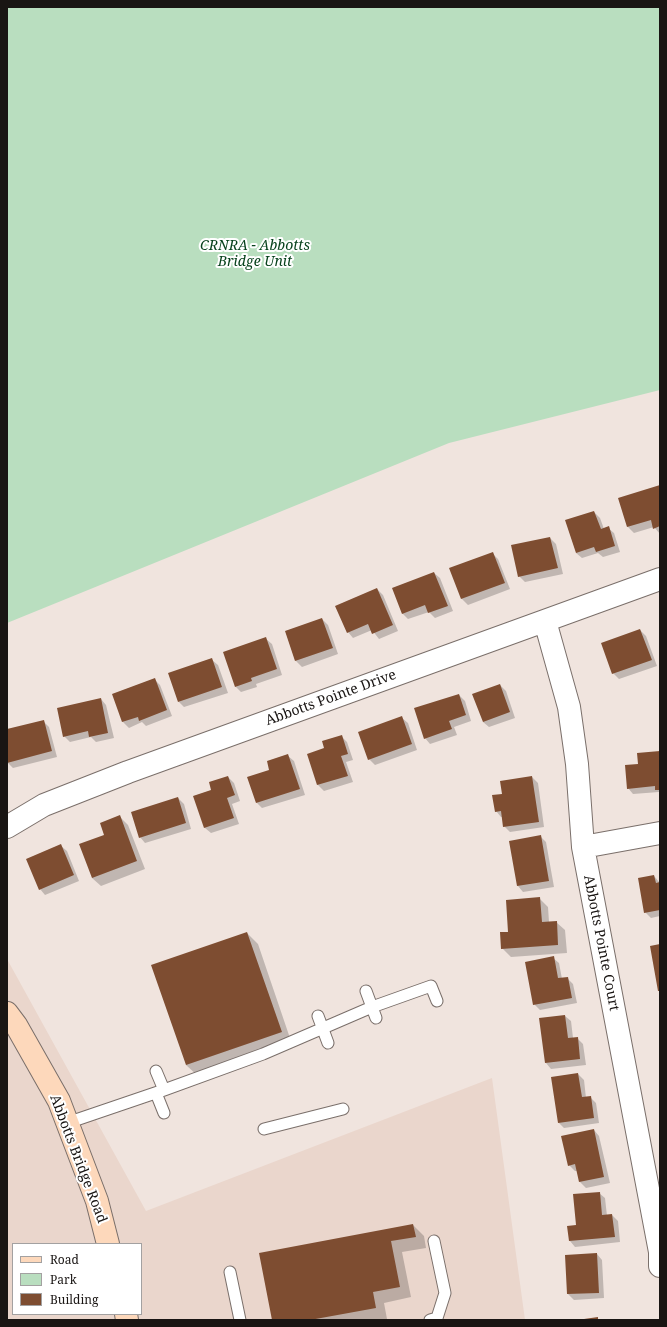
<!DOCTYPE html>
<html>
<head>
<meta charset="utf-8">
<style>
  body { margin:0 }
  #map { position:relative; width:667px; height:1327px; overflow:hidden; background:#f0e4de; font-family:"Noto Serif",serif }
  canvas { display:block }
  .frame { position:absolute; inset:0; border:8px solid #191513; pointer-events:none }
  .legend { position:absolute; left:12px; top:1243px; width:130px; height:72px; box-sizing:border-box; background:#fff; border:1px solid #a3a1a1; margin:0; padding:5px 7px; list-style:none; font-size:12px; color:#191513 }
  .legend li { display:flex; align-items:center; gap:8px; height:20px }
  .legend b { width:20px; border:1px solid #a3a1a1 }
</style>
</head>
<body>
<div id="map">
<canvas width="667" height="1327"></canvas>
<div class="frame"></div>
<ul class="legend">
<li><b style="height:5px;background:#fdd8bb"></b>Road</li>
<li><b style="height:11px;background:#b9debf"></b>Park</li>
<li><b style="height:11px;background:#7e4d31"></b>Building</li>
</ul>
</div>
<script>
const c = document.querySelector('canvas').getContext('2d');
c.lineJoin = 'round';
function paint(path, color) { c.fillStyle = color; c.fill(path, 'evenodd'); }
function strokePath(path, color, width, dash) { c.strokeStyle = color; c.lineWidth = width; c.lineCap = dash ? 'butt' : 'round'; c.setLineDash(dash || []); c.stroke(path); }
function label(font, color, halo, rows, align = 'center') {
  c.font = font + ' "Noto Serif",serif'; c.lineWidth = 4; c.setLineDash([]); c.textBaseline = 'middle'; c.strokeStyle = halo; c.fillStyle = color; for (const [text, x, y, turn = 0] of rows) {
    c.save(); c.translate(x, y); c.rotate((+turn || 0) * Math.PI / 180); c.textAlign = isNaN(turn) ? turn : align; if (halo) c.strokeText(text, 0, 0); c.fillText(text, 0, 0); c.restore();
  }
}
paint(new Path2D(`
  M7,959L146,1211L492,1078L525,1320H7ZM13,1244H141V1314H13Z`), '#ead6cc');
paint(new Path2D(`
  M7,7H660V390L449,443L7,623Z`), '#b9debf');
paint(new Path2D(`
  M660,486V534L654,527L634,533L628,527L619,499Z
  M594,512L600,518L604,529L608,528L614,533L620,552L603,557L598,553L582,558L576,553Z
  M550,538L556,544L563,574L525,582L519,576Z
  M492,553L498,559L510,589L468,605L462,599L450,569Z
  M434,573L440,578L453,611L435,618L429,612L408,619L403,614L393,588Z
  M377,589L383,595L398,631L379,639L372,630L353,638L348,632Z
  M322,619L328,625L338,654L302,667L296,661L286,631Z
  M640,630L646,636L657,666L619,679L613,673Z
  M266,639L272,644L282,675L256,684L257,687L241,692L236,687Z
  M212,660L218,665L228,693L184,707L179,702Z
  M154,679L160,685L172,716L146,726L142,722L129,728L123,722L113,694Z
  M500,685L506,691L515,718L489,727L483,722Z
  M459,695L465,701L471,721L454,727L457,735L430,744L425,738Z
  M101,699L106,705L114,738L96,742L91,737L70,742L64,736Z
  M402,718L408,723L417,750L375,765L369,759Z
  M43,721L49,727L57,757L13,768L7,762V730Z
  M341,736L347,742L353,760L346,762L353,782L324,791L318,785L309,754L325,749Z
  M660,752V793L659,792L633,794L628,788L639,765Z
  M288,756L294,761L305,795L262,808L257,803L271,771Z
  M228,777L234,783L240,801L232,804L239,824L211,833L205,828L195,796L213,790Z
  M532,777L538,783L544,827L510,832L504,826L503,817H501L496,811L503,795Z
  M178,798L184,804L191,829L145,843L140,837Z
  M120,817L128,825L145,869L101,886L92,878L105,835Z
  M540,836L546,842L554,887L523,892L518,886L510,842Z
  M61,846L67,851L79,881L45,895L40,889Z
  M654,876L660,883V916L651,918L645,912Z
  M539,898L548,907L549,922H556L565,930L567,953L511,957L502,948L509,933Z
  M247,933L258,944L292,1044L198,1076L186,1065Z
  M553,958L559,963L562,979L567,978L573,984L577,1003L540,1010L534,1004Z
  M565,1016L571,1021L573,1038H577L583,1044L586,1065L551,1069L546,1063L540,1019Z
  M578,1074L584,1080L586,1098L590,1097L596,1103L599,1123L564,1128L558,1122Z
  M594,1130L599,1136L610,1183L586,1188L580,1182L578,1171H575L569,1165Z
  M599,1193L605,1198L607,1216L612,1215L618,1221L620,1242L575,1247L570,1241L568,1227L577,1226Z
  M413,1225L424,1236L426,1248L402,1252L411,1297L384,1303L387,1319L379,1320H273Z
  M597,1254L602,1260L604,1298L574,1300L568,1294L566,1256Z`), '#0003');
paint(new Path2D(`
  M660,485V526L653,529L651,520L627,527L618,498Z
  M594,511L601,529L609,526L615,546L596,552L594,547L576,553L565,520Z
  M550,537L558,568L518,577L511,545Z
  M493,552L505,583L461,599L449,568Z
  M434,572L448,606L428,613L425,605L402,614L392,588Z
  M377,588L393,625L372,634L368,624L347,633L335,606Z
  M322,618L333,648L295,661L285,631Z
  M640,629L652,660L612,674L601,643Z
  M266,637L277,669L251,678L252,681L235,687L223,652Z
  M212,658L222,687L178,702L168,673Z
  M155,678L167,710L139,721L138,717L122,722L112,694Z
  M500,684L510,712L483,722L472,694Z
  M459,694L466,715L449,721L452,729L424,739L414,708Z
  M101,698L108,733L89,737L88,731L63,737L57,708Z
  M402,716L412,744L368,760L358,732Z
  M44,720L52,751L7,763V729Z
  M342,735L348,754L341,756L348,776L317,785L307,754L324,748L322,741Z
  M660,751V790H655V786L627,789L625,765L638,764L637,753Z
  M288,754L300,789L256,803L247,777L269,770L267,761Z
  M228,776L235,795L227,798L234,818L204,828L193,796L211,790L209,782Z
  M532,776L539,822L503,827L501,811L495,812L492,795L502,794L500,781Z
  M178,797L186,823L139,838L131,812Z
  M120,815L137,861L92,878L79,844L104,835L100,823Z
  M541,835L549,881L517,886L509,841Z
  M61,844L74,875L39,890L26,859Z
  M654,875L656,883L660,882V910L644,913L638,878Z
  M540,897L542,922L557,921L558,945L501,949L500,932H508L506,900Z
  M247,932L282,1032L186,1065L151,965Z
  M660,944V991H658L650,946Z
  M554,956L558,978L568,977L572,998L533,1005L525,962Z
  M565,1015L568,1038L578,1037L580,1059L545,1063L539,1018Z
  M578,1073L582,1097L591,1096L594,1118L558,1123L551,1077Z
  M594,1129L604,1177L579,1182L575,1164L568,1166L561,1136Z
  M600,1192L602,1215L612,1214L615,1237L569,1241L567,1226L576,1225L573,1194Z
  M413,1224L416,1237L391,1241L400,1287L373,1292L376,1308L310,1320H272L259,1253Z
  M597,1253L599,1293L567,1294L565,1255Z
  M598,1317V1320H584V1319Z`), '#7e4d31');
const service = new Path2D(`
  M366,991L376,1018
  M318,1016L328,1043
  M156,1071L164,1090
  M156,1093L164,1113
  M67,1123L164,1090L263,1054L372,1007L431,986L437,1001
  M264,1129L343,1109
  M230,1272L240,1320
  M430,1320L437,1318L445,1293L434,1241`);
const minor = new Path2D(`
  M545,621L569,707L577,764L583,847L660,1252V1266
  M7,827L44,805L128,772L660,579
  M583,847L660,833`);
const secondary = new Path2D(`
  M7,1013L16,1025L59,1101L97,1201L108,1244
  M126,1314L127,1320`);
strokePath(service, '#7a6f6a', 13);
strokePath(minor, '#7a6f6a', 24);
strokePath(secondary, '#7a6f6a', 24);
strokePath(service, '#fff', 11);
strokePath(minor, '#fff', 22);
strokePath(secondary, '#fdd8bb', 22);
label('italic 14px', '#07421c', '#fff', [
  ["CRNRA - Abbotts",255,246],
  ["Bridge Unit",255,262]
]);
label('14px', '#191513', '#fff', [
  ["Abbotts Pointe Drive",331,698,-20],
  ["Abbotts Pointe Court",601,943,79],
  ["Abbotts Bridge Road",78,1159,69]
]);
</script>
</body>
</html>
